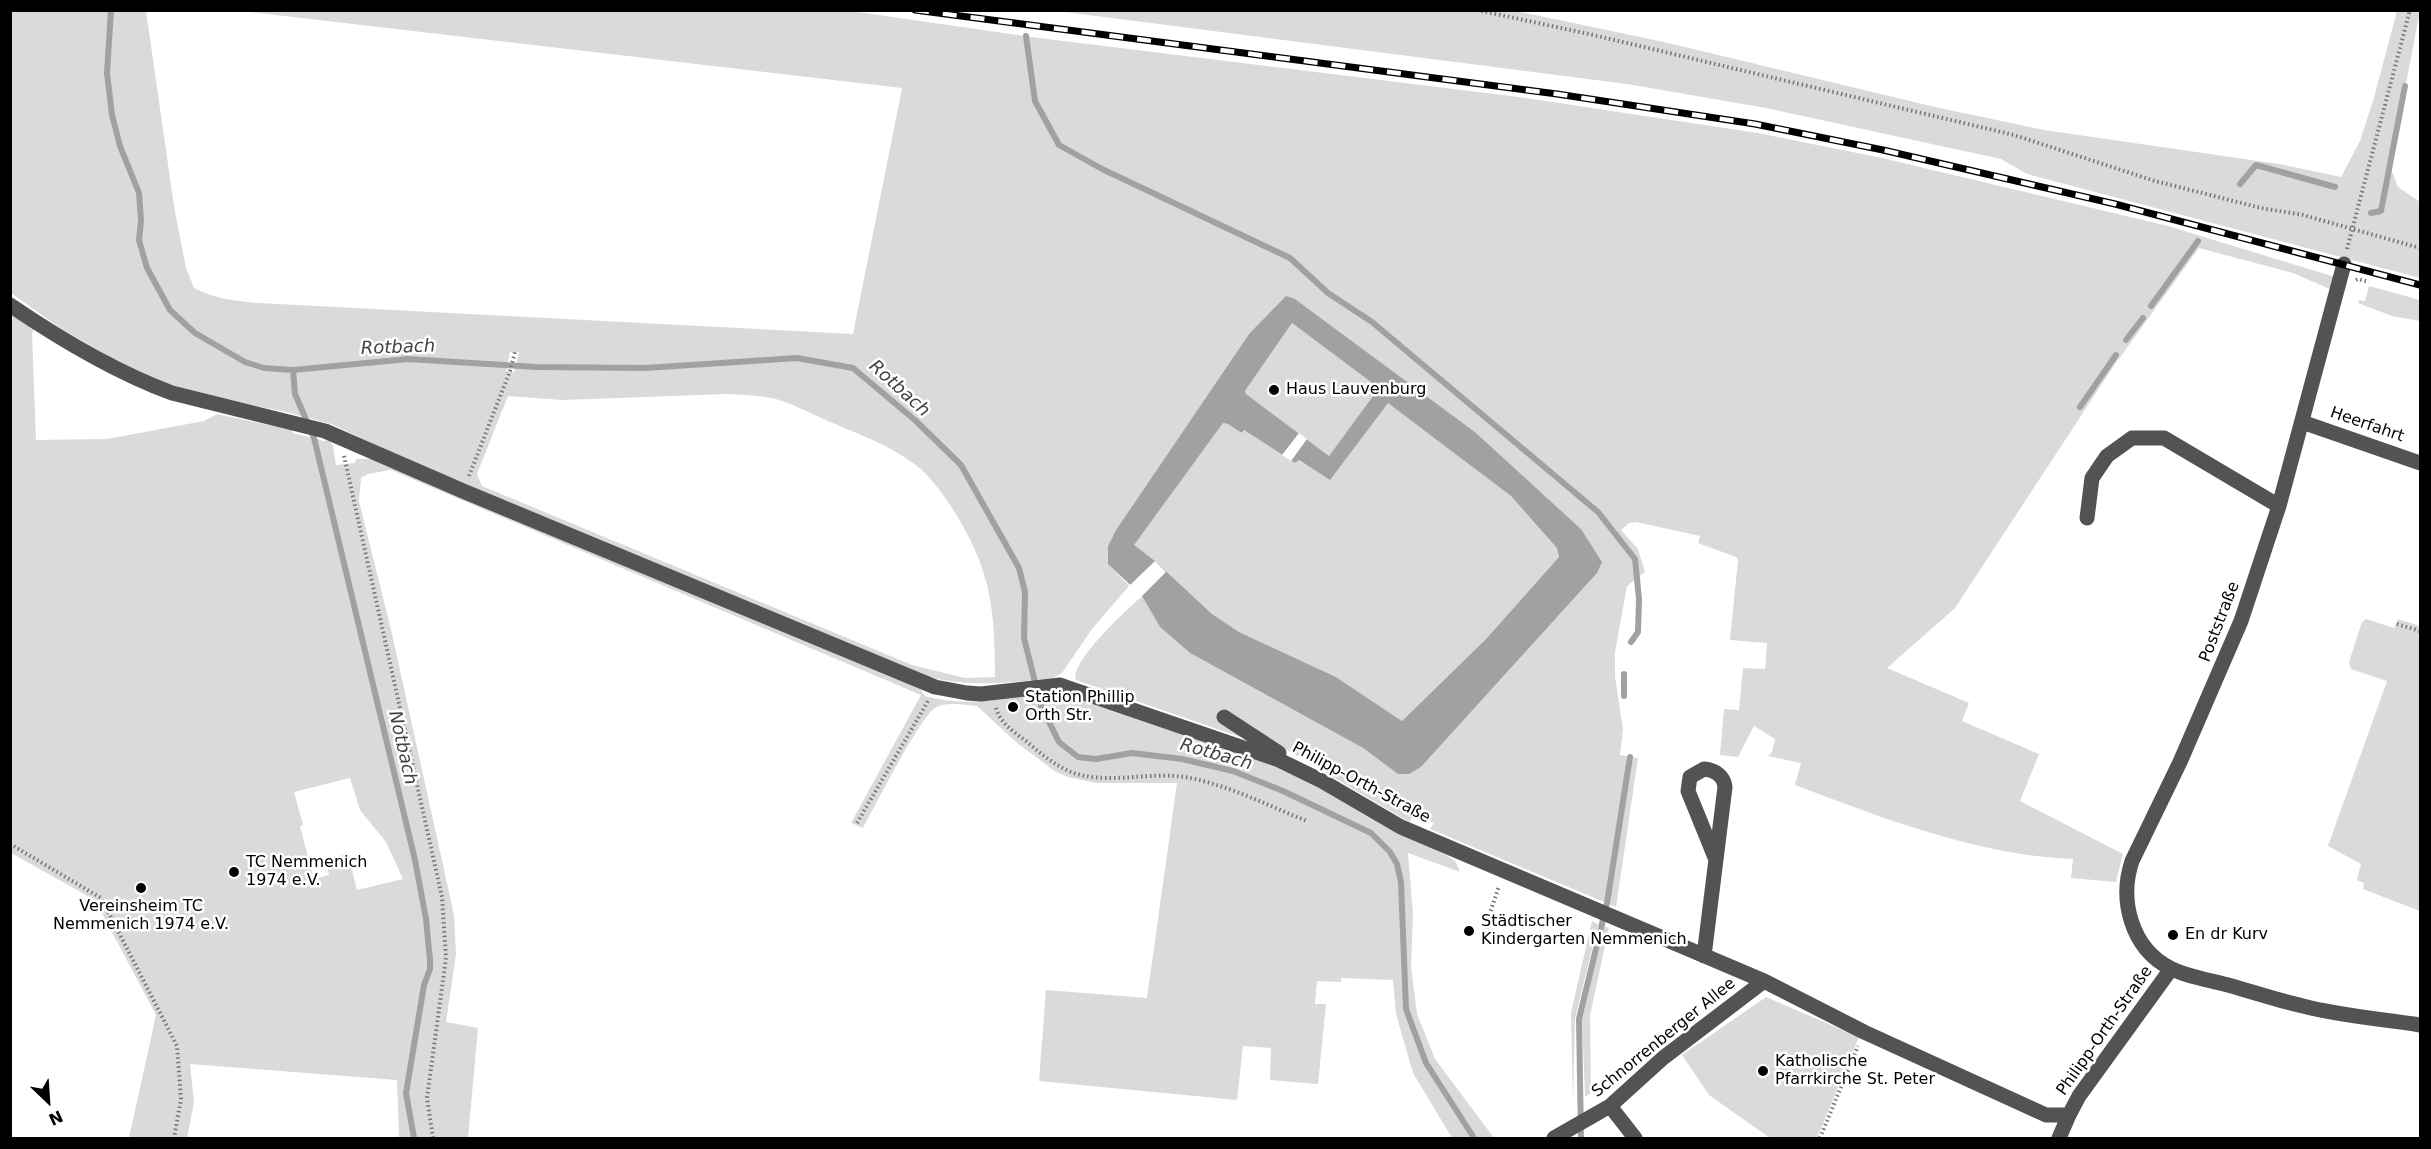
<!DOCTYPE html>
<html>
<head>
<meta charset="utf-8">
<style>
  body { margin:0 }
  #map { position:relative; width:2431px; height:1149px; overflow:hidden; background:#fff; font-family:"DejaVu Sans",sans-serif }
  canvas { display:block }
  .frame { position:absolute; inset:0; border:12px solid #000; pointer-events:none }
  .north { position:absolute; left:18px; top:1071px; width:60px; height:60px; -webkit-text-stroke:4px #fff; paint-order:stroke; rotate:155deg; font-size:16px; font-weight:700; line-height:24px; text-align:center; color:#000 }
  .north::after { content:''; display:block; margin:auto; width:21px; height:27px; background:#000; clip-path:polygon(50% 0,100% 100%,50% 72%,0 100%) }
</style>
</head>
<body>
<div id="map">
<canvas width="2431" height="1149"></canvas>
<div class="frame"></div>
<div class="north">N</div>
</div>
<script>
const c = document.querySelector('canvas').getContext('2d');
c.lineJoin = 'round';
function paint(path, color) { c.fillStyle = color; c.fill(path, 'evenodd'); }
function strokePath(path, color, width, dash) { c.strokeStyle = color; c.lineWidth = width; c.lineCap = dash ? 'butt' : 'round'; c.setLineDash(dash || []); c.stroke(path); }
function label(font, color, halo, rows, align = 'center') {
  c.font = font + ' "DejaVu Sans",sans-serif'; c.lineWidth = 5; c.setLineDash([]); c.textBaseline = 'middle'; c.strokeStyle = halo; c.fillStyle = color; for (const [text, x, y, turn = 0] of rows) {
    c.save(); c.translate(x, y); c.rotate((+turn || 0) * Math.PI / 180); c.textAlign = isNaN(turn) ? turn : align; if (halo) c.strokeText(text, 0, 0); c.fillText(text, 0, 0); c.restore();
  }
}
paint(new Path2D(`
  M233,10L851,11L1031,37L1519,97L1758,133L1882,158L2168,226L2335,277L2330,289L2293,273L2199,248L2113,367L1955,608L1887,668L1969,703L1962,721L2039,754L2020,801L2123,854L2116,882L2071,878L2073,859C1981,856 1882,818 1795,785L1801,763L1768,756L1772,752L1775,739L1754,726L1738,757L1720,755L1724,709L1739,710L1743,668L1765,669L1767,643L1730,640L1738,560L1736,557L1698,543L1700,536L1636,522L1629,523L1621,530L1638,549L1645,572L1627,586L1615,652V677L1623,729L1620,755L1638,758L1616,907L1430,829L1434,823L1416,814L1409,822L1267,738L1239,734L1240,737L1076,680C1070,661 1127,610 1142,596L1160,627L1190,653L1363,748L1398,774L1421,767L1597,573L1581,529L1475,432L1295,299L1249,334L1116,530L1108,546V563L1129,586L1092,629L1062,673L1053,678C1014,682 972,688 930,677L435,472L331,424L282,411L204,396L139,374L60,328L11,293L10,11H146L174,206L186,268L194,288C215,299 235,301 259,303L853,334L902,88ZM510,352H519L514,372L506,371ZM726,394C743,395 760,395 776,399C796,405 816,416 835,424C861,435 890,446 913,463C931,476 942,493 954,511C991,570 995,609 995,677L965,678L912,665L482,486L477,474L508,396L563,400Z
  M1057,11H1516L1664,42L1935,107L2044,130L2279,164L2341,177L2360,141L2373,101L2397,11H2420L2390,166L2398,187L2420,202V278L2027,174L2001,159L1766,108L1627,84Z
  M2369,286L2420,300V321L2392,316L2358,303L2359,300L2365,301Z
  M10,312L34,329L32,333L36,440L107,439L204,421L217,414L291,430L293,433L324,441L329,440L333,446L336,465L355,463L356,459H375L920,689L925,696C944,701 966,703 986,701C1014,699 1043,689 1071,695L1246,754L1297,775L1448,856L1456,862L1460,872L1408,853L1413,914L1411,967L1417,1014L1435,1059L1494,1138H1452L1413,1073L1396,1014L1393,980L1341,978V982L1317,981L1315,1004H1326L1318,1084L1270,1080L1271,1048L1243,1046L1237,1100L1039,1081L1046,990L1147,998L1177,783H1096L1068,777L1056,772L1016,742L977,706C964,705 946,701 935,708C920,717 874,808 863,828L851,823L921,695L391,470L368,474L361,478L359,501L392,634L454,915L456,954L446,1022L478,1028L468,1138H399L397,1080L190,1064L194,1102L187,1138H129L156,1015L95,900L11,853ZM350,778L360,810L386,842L403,879L357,890L348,854L325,859L329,875L318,878L319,883L315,884L300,826L303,825L294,792Z
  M1292,323L1380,388L1329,456L1246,394L1245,391Z
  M1388,402L1511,496L1558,548L1559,557L1486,639L1402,721L1336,677L1239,632L1212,614L1155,561L1133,545L1223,423L1228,424L1243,433L1244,430L1295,463L1298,460L1330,479Z
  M2366,619L2394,628L2398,619L2420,626V911L2363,889L2364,883L2357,880L2361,864L2328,846L2387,681L2351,669L2349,662L2362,622Z
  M1592,921L1598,924L1575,1019L1573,1104L1571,1013Z
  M1604,926L1609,928L1590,1015L1591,1093L1585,1097L1582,1019Z
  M1766,997L1859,1037L1817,1138H1770L1709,1095L1682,1055Z`), '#dadada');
paint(new Path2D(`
  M1286,296L1295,299L1475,432L1581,529L1602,562L1597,573L1421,767L1409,774H1398L1363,748L1190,653L1160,627L1142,596L1108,564V546L1116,530L1249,334ZM1292,323L1379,388L1329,456L1246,394L1245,391ZM1388,403L1511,496L1557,548L1559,557L1486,639L1402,721L1336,677L1239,632L1212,614L1155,561L1134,545L1223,423L1228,424L1242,433L1244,430L1295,463L1299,460L1330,480Z`), '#a1a1a1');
paint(new Path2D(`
  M1299,433L1307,439L1291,461L1282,455Z
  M1155,561L1166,572L1142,596L1129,586Z`), '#fff');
strokePath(new Path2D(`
  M111,10L107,73L112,115L120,146L139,193L141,221L139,240L147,268L170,310L195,333L245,362L264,368L293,370L408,359L536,367L645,368L797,358L853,368L916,421L961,465L1019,568L1025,592L1024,638L1041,706L1059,742L1078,757L1096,759L1132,753L1182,759L1233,771L1283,791L1371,833L1390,852L1397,864L1401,882L1406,1009L1426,1063L1474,1138
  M1026,36L1035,101L1059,145L1102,169L1290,258L1328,293L1372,322L1598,512L1635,559L1639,599L1638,632L1631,642
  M2240,184L2256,165L2335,187
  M2371,213L2381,211L2405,86
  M2151,306L2198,241
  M2126,340L2143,318
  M293,370L295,394L314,438L415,860L426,919L430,960V969L424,985L406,1093L414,1138
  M2080,407L2116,355
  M1624,696V674
  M1581,1138L1579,1019L1607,903L1630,757`), '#a1a1a1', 6);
strokePath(new Path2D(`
  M1477,10L1589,34L2014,135L2155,181L2261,208L2303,215L2420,248
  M2347,249L2410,10
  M2356,280L2358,279L2369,282
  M344,456L442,897L446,958L427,1098L433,1138
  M469,476L510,371L515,352
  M2397,624L2420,631
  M996,708C1000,723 1014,732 1026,741C1040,753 1054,765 1071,772C1107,786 1152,770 1190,778C1230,786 1269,806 1307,821
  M857,823L928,701
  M10,844L101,898L177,1046L181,1099L174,1138
  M1485,928L1499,886
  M1820,1138L1858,1046`), '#757575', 4, [1.5, 3]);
strokePath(new Path2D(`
  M2344,264L2279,506L2241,621L2180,762L2132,861C2119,900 2131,948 2170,968C2187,977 2210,980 2228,985C2253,992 2277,1000 2303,1006C2341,1016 2382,1019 2420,1025
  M10,305C60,339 115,372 172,393L325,431L463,491L935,687L967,693L981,694L1060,685L1279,760L1322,781L1401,827L1764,981L1864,1032L2046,1115H2069L2079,1096L2171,969
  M2302,422L2420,463
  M2087,518L2092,478L2107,456L2132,438H2164L2279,506
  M1224,717L1279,753
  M1704,956L1725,787C1724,776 1715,770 1704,769L1690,777L1688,791L1716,860
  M1610,1106L1635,1138
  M1554,1138L1610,1106L1663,1058L1764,981
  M2059,1138L2069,1115`), '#535353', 15);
const rail = new Path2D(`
  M915,10L1557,94L1755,124L1883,150L2115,204L2420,285`);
strokePath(rail, '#000', 7);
strokePath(rail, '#fff', 4.5, [14]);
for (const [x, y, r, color] of [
  [1274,390,6,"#000"],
  [1013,707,6,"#000"],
  [234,872,6,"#000"],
  [141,888,6,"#000"],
  [1469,931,6,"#000"],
  [2173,935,6,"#000"],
  [1763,1071,6,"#000"]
]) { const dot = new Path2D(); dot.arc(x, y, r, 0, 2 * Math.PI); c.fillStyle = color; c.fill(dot); strokePath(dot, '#fff', 2); }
label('16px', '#000', '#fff', [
  ["Haus Lauvenburg",1286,390],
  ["Station Phillip",1025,698],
  ["Orth Str.",1025,716],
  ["TC Nemmenich",246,863],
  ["1974 e.V.",246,881],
  ["Vereinsheim TC",141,907,"center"],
  ["Nemmenich 1974 e.V.",141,925,"center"],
  ["Städtischer",1481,922],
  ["Kindergarten Nemmenich",1481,940],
  ["En dr Kurv",2185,935],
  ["Katholische",1775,1062],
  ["Pfarrkirche St. Peter",1775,1080]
], 'left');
label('16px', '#000', '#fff', [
  ["Heerfahrt",2367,425,19],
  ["Poststraße",2220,622,-69],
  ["Philipp-Orth-Straße",1361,783,28],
  ["Philipp-Orth-Straße",2105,1031,-55],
  ["Schnorrenberger Allee",1664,1038,-39]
]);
label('italic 18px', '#424242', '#fff', [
  ["Rotbach",398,348,-2],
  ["Rotbach",899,389,42],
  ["Notbach",402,748,77],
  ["Rotbach",1216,755,16]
]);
</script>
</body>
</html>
